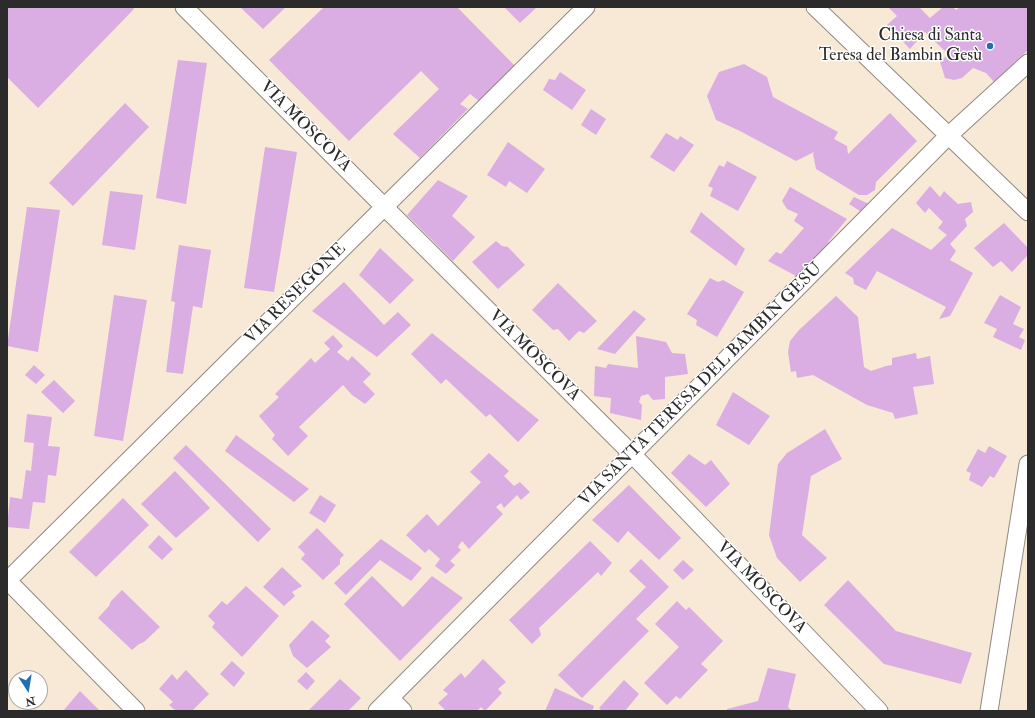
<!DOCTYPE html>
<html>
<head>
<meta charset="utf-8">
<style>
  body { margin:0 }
  #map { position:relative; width:1035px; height:718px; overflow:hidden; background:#f7e9d5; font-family:"IM FELL Double Pica",serif }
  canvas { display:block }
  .frame { position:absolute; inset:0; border:8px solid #2b2b2b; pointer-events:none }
  .north { position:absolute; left:8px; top:670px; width:40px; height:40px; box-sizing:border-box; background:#fff; border:1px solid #aaa; border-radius:50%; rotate:168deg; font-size:11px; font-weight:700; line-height:16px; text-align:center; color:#2b2b2b }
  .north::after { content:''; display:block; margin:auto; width:14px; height:18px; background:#1f6fb2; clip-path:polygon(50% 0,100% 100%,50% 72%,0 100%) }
</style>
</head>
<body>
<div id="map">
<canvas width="1035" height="718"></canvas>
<div class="frame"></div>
<div class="north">N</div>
</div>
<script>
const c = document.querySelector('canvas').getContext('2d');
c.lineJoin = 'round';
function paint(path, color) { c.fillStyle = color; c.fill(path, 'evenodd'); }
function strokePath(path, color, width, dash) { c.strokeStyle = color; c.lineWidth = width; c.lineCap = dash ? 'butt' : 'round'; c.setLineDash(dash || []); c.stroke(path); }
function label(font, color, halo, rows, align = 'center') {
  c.font = font + ' "IM FELL Double Pica",serif'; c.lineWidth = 3; c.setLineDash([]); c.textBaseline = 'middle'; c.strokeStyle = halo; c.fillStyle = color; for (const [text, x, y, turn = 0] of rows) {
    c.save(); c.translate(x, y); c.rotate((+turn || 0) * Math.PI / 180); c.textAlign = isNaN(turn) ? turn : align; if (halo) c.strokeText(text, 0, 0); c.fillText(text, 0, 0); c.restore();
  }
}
paint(new Path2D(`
  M7,7H133L134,9L38,108L7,77Z
  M240,7H286L263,29Z
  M324,7H457L515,66L479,101L470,94L460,104L468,109L420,158L393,134L439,89L421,71L349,141L269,60Z
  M504,7H537L520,23Z
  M888,7H919L930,18L943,7H953L956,10L960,7H1028V50L994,82L986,73L973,68L962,78L954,80L945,78L940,62L948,54L925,32L910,49L887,25L897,16Z
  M178,60L207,63L186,204L156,198Z
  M744,64L767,77L773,97L838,132L834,139L847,146L848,154L890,113L917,141L876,182L875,190L867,195H859L816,169L813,154L814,152L796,161L740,131L716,120L707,96L719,72Z
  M560,72L586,90L572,110L543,90L549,79L555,80Z
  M125,103L149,127L73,206L49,183Z
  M591,109L606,119L596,135L581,125Z
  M666,133L678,140L680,136L694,145L674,172L650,157Z
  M508,142L545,169L527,193L509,181L506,187L487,175Z
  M265,147L297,152L274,292L244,288Z
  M727,161L757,177L738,211L710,196L713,188L708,186L719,165L724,167Z
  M438,180L468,196L452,216L475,237L453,261L407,215Z
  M930,186L940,197L944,191L958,204L971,202L973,212L965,219L967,226L950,244L956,251L950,260L973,273L950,316L939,319L946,307L877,271L866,290L854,284L853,278L845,273L892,228L931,250L947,235L938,228L943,222L929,208L925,213L916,203Z
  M790,187L847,219L828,242L833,244L798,277L768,261L776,252L781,254L804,228L794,221L798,214L787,209L782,201Z
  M110,191L143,195L135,250L102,245Z
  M854,197L869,204L863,213L849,204Z
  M27,207L60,210L38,352L7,346Z
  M701,212L745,249L736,266L690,232Z
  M1004,223L1028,248V255L1012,272L1001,261L993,267L974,248Z
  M496,241L502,246L508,247L525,265L498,289L472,262Z
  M179,245L211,250L202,308L193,306L183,374L166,372L175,302L171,301Z
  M380,248L414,280L390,304L359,275Z
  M710,278L718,282L723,280L744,292L717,337L696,325L697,320L687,314Z
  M344,282L384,325L398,312L411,325L377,357L312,311Z
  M558,283L597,321L584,333L579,331L569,341L558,329L553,330L532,310Z
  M114,295L147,300L123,441L94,436Z
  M1000,295L1021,307L1013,324L1024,329L1019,337L1025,340L1021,350L993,337L997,329L984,323Z
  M836,296L858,317L864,367L871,371L886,366L892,365V358L916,353L917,359L930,356L934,384L913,387L918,414L895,419L893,413L867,405L813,375L797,378L796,371L791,372L788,352L790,341L799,330Z
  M634,310L646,319L615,354L597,349Z
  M432,333L539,420L518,442L490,414L486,417L446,379L441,384L411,354Z
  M333,335L343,346L337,352L348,361L352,356L371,374L363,382L375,394L365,404L352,395L343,385L299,427L308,436L288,456L272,439L275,435L259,416L279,397L275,394L311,358L315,363L330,349L324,343Z
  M636,336L666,342L672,353L685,354L688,374L665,377V399L653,400L648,394L641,396L639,402L642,405L641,420L610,413L611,398L594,396L595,366L606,368L608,364L638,368Z
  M34,365L45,375L36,384L25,375Z
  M54,380L75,401L63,413L41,392Z
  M733,392L770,416L749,445L716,425Z
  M27,414L52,417L48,446L60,447L56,476L48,475L45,503L33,502L29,529L7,527L10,497L22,499L26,470L31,471L34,443L24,442Z
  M825,429L842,459L811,476L802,535L827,558L800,582L777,558L769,535L778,464L787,453Z
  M236,435L309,489L294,502L225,451Z
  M186,445L271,529L258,542L173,458Z
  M989,446L1007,456L994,478L990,476L982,487L969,480L971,473L966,471L978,449L985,453Z
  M489,453L509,471L504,476L514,486L520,482L530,492L521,500L517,495L504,508L501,503L496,507L503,514L469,549L462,541L458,547L461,550L450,561L455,565L446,574L435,566L440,559L429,549L425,553L406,535L427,514L438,526L481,482L470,472Z
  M689,454L705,465L711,460L730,484L706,507L671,473Z
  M175,471L210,508L176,538L141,504Z
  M629,485L681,538L659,560L628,531L618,543L592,520Z
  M320,495L336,505L325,523L309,513Z
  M123,498L149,525L96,577L69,552Z
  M317,528L344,555L340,559V564L323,580L301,559L305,554L298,547Z
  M159,535L173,549L162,560L148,547Z
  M381,539L422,568L411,581L380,560L346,595L334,583Z
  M590,541L612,563L601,576L598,572L539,628L541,635L532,644L509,620Z
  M641,559L669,587L636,619L649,631L582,698L558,675L646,587L629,571Z
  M683,560L694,570L683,580L673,570Z
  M282,567L302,586L292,592L295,596L284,606L263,587Z
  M372,576L403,607L432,576L463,598L400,661L344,604Z
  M848,580L896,631L972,653L961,684L884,664L824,605Z
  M246,586L279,616L242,657L212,627L215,623L208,616L222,601L227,605Z
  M122,590L160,627L144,642L139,644L132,650L98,618L109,606L111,601Z
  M677,601L686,610L689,607L723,641L701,664L708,670L680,699L676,696L667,705L644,683L679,647L655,624Z
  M312,620L330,636L325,641L331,647L307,668L293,656L289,645Z
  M483,659L506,682L498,689L502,693L485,711L481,707L477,711H446L438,703L448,694L443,690L461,673L465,678Z
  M232,661L245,673L234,687L220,674Z
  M768,668L796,674L788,707L792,711H727V709L758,701Z
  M186,670L209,694L192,711H176L169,705L173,702L159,689L172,674L177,680Z
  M306,672L315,681L307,690L297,681Z
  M340,679L361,698L348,711H308Z
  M624,680L639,694L625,711H602L599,708Z
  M555,688L594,706L592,711H545Z
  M80,691L100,711H63Z`), '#daaee2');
const street = new Path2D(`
  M184,7L632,454L879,711
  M815,7L1028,212
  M7,580L136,711
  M7,581L586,7
  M390,698L403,711
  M377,711L948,136L1028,63
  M989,711L1028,464`);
strokePath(street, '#918a80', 19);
strokePath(street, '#fff', 17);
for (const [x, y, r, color] of [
  [990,46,4,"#1f6fb2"]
]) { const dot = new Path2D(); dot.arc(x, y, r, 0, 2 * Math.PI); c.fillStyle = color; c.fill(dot); strokePath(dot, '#fff', 1.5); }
label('17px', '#2b2b2b', '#fff', [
  ["Chiesa di Santa",982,36],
  ["Teresa del Bambin Gesù",982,56]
], 'right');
label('17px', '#2b2b2b', '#fff', [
  ["VIA MOSCOVA",305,127,45],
  ["VIA RESEGONE",296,294,-45],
  ["VIA MOSCOVA",534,356,45],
  ["VIA SANTA TERESA DEL BAMBIN GESÙ",701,385,-45],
  ["VIA MOSCOVA",761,588,46]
]);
</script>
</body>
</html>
